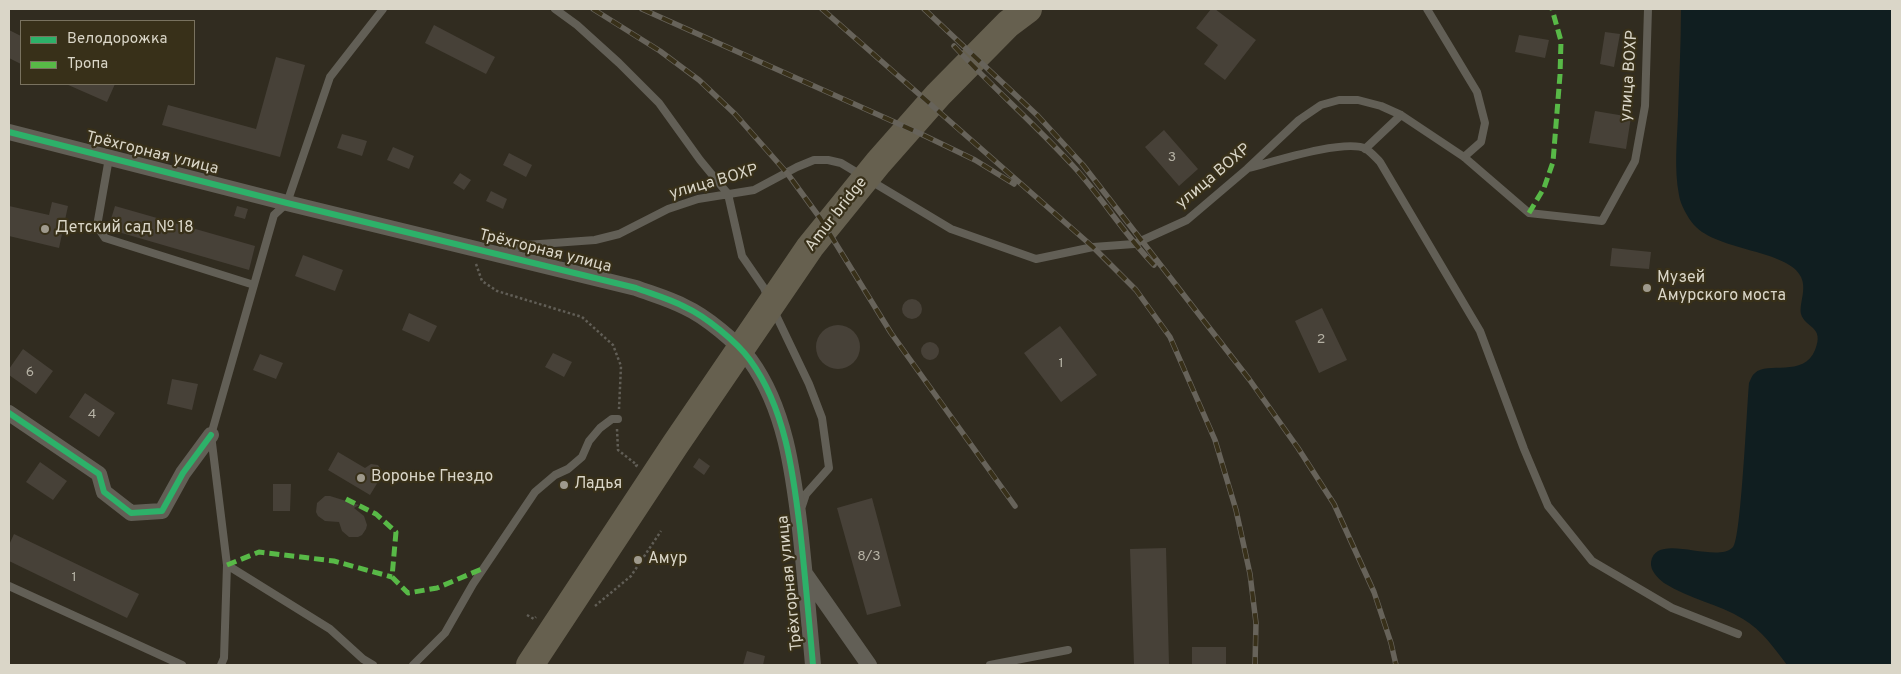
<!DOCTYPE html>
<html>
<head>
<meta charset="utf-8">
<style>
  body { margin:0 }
  #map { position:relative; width:1901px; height:674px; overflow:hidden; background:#312c20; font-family:Overpass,sans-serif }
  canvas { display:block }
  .frame { position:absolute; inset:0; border:10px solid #dad6c8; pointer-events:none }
  .legend { position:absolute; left:20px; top:20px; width:175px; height:65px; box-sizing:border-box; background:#383019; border:1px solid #79725f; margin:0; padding:6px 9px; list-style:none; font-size:15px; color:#dad6c8 }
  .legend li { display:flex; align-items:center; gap:10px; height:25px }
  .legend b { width:25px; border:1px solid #79725f }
</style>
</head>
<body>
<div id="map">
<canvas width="1901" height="674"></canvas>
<div class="frame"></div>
<ul class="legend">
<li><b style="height:6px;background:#2db169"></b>Велодорожка</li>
<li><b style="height:6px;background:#58b947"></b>Тропа</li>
</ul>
</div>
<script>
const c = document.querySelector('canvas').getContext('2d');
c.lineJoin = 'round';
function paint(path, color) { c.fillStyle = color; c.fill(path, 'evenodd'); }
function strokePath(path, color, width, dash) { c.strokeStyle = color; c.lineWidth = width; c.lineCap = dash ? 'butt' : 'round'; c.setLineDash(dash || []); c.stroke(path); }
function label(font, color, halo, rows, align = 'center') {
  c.font = font + ' Overpass,sans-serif'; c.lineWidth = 4.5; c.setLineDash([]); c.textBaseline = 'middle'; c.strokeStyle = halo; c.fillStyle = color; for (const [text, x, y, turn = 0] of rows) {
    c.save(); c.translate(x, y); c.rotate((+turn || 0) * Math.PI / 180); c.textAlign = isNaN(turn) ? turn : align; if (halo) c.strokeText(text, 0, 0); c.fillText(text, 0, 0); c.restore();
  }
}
paint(new Path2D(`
  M1681,9H1892V665H1787C1774,648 1762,630 1743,619C1719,604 1689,599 1664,583C1658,578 1650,571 1651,562C1656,531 1716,565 1733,547C1741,540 1747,404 1749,383C1751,379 1752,375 1755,373C1767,361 1804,378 1815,350C1825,326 1805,328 1801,314C1799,303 1807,290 1801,277C1789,250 1717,251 1694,225C1688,218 1680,204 1679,195C1674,169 1677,141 1678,115C1679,80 1681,44 1681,9Z`), '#101e20');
paint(new Path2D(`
  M1211,9H1215L1256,40L1225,80L1204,64L1218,45L1196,28Z
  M434,25L495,57L486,74L425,43Z
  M9,30L21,36V64L9,58Z
  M1605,32L1620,34L1614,67L1600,64Z
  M1519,35L1549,40L1545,58L1515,52Z
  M276,57L305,65L280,157L162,125L168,105L256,129Z
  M66,84H115L107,102Z
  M1595,111L1631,117L1626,149L1589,143Z
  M1164,130L1198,169L1179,186L1145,147Z
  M342,134L367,141L362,156L337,148Z
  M393,147L414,156L409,169L387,160Z
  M509,153L532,165L526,177L503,165Z
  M460,173L471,180L464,190L453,183Z
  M491,191L507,199L503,209L486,201Z
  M52,202L68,206L59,248L9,236V206L49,215Z
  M115,206L255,246L249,270L108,229Z
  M237,206L248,209L245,219L234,216Z
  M1612,248L1651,252L1649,269L1610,266Z
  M303,255L343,270L335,291L295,276Z
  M902 309a10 10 0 1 1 20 0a10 10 0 1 1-20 0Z
  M1322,308L1347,360L1319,373L1295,321Z
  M409,313L437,326L429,342L402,330Z
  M816 347a22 22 0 1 1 44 0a22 22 0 1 1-44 0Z
  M1060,326L1097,375L1061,402L1024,353Z
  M921 351a9 9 0 1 1 18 0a9 9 0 1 1-18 0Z
  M23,349L53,371L36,394L9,375V369Z
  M553,353L572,362L564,377L545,367Z
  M260,354L283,363L276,379L253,370Z
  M172,379L198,384L192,410L167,404Z
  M85,393L115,413L99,437L69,417Z
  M338,452L365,468L371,464L378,465L382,471L381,477L370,495L328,470Z
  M699,458L710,466L704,475L693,467Z
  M40,462L67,481L53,500L26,482Z
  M273,484H291L290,511H273Z
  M325,496H330L359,505L354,508L364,516L367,525L366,529L362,535L358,537H349L342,531L339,522L325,521L318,516L316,512L317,503Z
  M872,498L901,606L867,615L837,508Z
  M14,534L139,594L127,618L9,561V545Z
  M1166,548L1169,665H1134L1130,549Z
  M1192,647H1226V665H1192Z
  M747,651L765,656L763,665H743Z`), '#474138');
strokePath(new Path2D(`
  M476,264L482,281L497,291L582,317L613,345L621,366L619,409
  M617,429L618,450L637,465L635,467
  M595,606L631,576L661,531
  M527,615L534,619L536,617`), '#615e56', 2.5, [2.5, 2.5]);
strokePath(new Path2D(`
  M555,9L577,25L619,63L659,103L700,160L728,194L742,256L764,288L768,298
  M1427,9L1477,92L1485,123L1481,142L1464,157
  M1365,149L1401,115
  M109,158L97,226L105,238L254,285
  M1249,168C1272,162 1347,138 1366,149C1371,152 1376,158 1380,162L1480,331L1524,449L1548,506L1592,561L1672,608L1738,634
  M871,181L951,229L1036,259L1093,247L1134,244L1187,220L1247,169L1299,120L1321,105L1339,100H1358L1381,106L1401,115L1464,157L1529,213L1602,221L1635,161L1645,106L1648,9
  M500,251L526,245L595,240L619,234L668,209L698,199L754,190L797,167L814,160H828L841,163L861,175
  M774,311L809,384L822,418L829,468L806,494L802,506
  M9,586L182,665
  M221,665L224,658L227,565
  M373,665L363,659L330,629L227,565L211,435L274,215L287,203L330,77L383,9
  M413,665L445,633L473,584L535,492L555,475L568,469L582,457L589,441L600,428L612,419H618
  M990,665L1068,650`), '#625f56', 8);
strokePath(new Path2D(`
  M9,132L287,203L636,288C652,294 670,299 685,307C705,316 737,342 750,360C785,408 793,471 800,529C805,574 809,620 813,665
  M9,413L99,474L104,492L131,513L162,511L183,473L211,435
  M806,575L869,665`), '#625f56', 16);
strokePath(new Path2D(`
  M530,665L675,445L810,247L878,163L938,95L1008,24L1028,9`), '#66604f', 28);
const rail = new Path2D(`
  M593,9L660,51L699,80L735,114L787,173L820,218L891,333L1015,506
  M642,9L919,133L975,160L1014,184
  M822,9L1093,247L1136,290L1170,337L1215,440L1236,510L1250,574L1256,623L1255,665
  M924,9L1038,116L1083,165L1249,379L1298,448L1334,504L1374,592L1391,643L1396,665
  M954,46C993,88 1036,125 1075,168C1103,199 1125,235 1154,265`);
strokePath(rail, '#67635a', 5.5);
strokePath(rail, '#383019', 4, [11]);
strokePath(new Path2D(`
  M1529,213L1544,188L1553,162L1560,75L1561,41L1552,9
  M346,499L376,514L396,532L392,577L408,593L437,588L484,568
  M227,565L259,552L334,561L392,577`), '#58b947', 5, [10, 5]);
strokePath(new Path2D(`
  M9,132L287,203L636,288C652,294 670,299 685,307C705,316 737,342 750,360C785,408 793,471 800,529C805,574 809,620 813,665
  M9,413L99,474L104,492L131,513L162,511L183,473L211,435`), '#2db169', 6);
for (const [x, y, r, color] of [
  [45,229,5,"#9f9a8d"],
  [1647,288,5,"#9f9a8d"],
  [361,478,5,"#9f9a8d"],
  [564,485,5,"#9f9a8d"],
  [638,560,5,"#9f9a8d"]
]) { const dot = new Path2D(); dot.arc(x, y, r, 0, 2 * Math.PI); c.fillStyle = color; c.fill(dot); strokePath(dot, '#383019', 2); }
label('14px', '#b5b1a4', null, [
  ["3",1172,158],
  ["2",1321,340],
  ["1",1061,364],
  ["6",30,373],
  ["4",92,415],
  ["8/3",869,557],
  ["1",74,578]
]);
label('16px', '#dad6c8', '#383019', [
  ["улица ВОХР",1630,76,-86],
  ["Трёхгорная улица",152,154,14],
  ["улица ВОХР",1214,177,-40],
  ["улица ВОХР",714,183,-16],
  ["Amur bridge",837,215,-52],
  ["Трёхгорная улица",545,252,14],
  ["Трёхгорная улица",791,583,-96]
]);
label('16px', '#dad6c8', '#383019', [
  ["Детский сад № 18",55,229],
  ["Музей",1657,279],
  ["Амурского моста",1657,297],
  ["Воронье Гнездо",371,478],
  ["Ладья",574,485],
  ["Амур",648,560]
], 'left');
</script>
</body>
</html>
